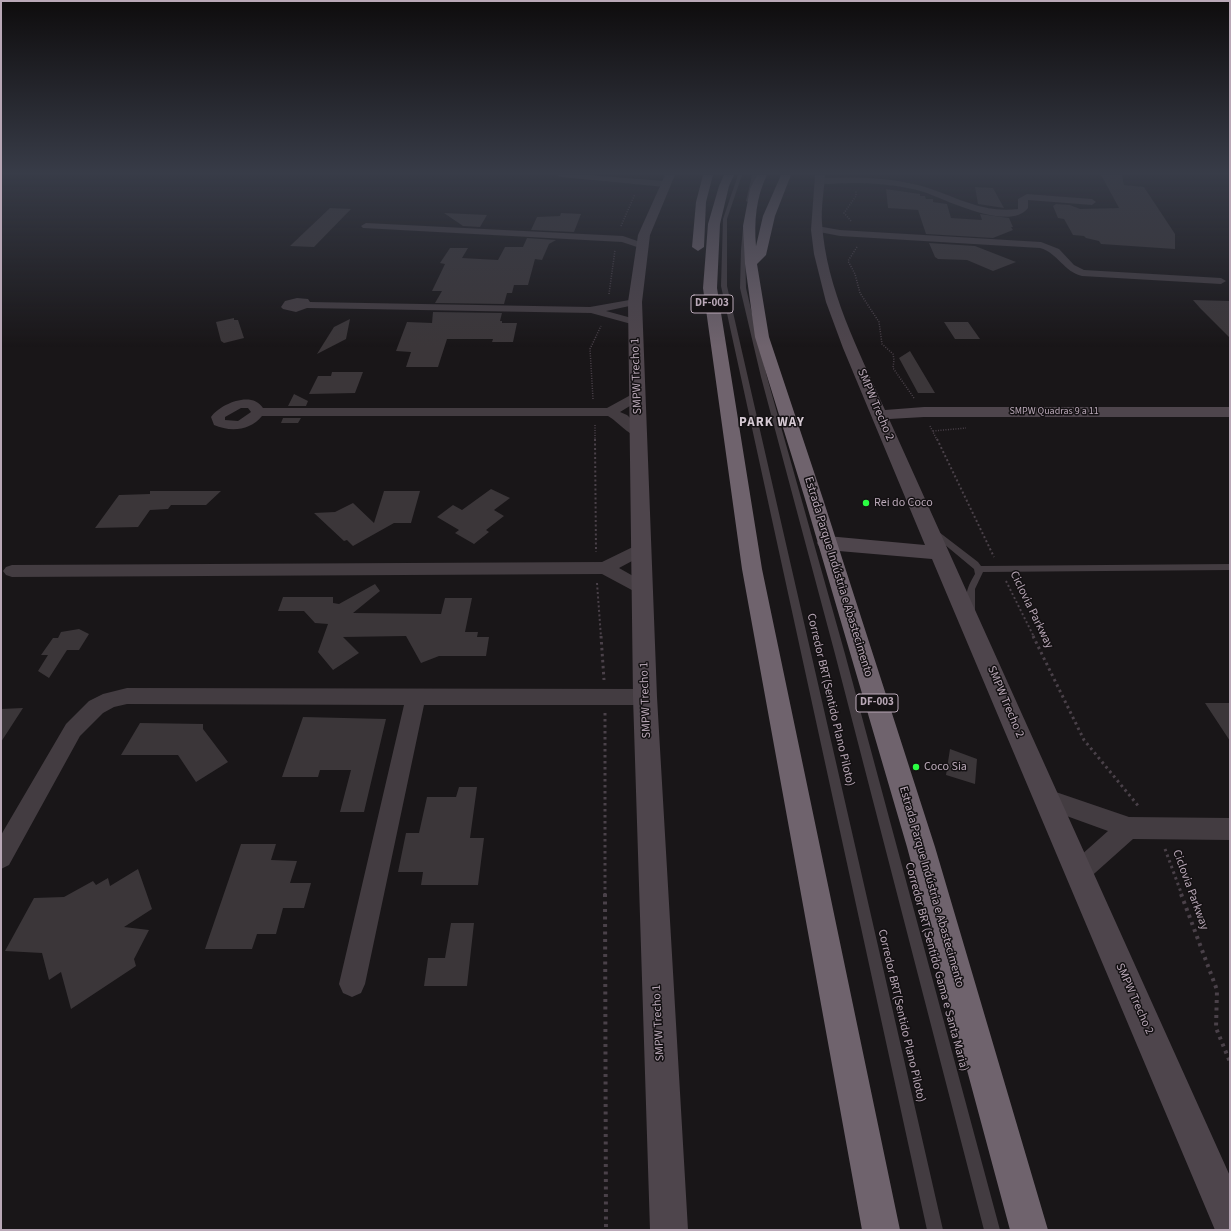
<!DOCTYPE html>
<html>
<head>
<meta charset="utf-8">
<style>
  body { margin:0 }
  #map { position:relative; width:1231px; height:1231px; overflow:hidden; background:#191618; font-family:"Source Sans 3",sans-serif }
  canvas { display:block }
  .frame { position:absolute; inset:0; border:2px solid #b9a8b7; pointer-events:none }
</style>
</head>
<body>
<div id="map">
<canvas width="1231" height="1231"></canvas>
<div class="frame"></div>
</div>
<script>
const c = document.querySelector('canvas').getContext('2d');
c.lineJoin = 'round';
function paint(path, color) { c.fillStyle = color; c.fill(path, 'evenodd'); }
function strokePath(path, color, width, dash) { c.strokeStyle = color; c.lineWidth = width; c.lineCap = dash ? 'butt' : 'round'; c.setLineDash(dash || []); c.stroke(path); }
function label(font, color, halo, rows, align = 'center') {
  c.font = font + ' "Source Sans 3",sans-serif'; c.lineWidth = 3; c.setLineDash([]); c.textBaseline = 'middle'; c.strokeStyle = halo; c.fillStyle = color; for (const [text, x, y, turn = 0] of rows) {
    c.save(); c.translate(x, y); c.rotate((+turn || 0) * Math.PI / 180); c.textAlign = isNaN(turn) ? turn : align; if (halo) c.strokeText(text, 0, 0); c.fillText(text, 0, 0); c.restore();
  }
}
paint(new Path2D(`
  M1101,175H1122L1124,185L1144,187L1175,234V249L1101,244L1099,241L1086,238L1084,236L1073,235L1064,219L1058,218L1053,206L1056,204L1070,205L1080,209L1119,208Z
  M975,187L993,188L1004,208L978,204Z
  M886,189L920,194V196H925L926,199H933V202L947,204L951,218L982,220L980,214L1009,218L1013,227H1011L1013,230L993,238L926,234L918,210L888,208Z
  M330,208L351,209L314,247L290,246Z
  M444,213L487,215L480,227L463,226Z
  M561,213L581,214L574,232L531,230L537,217L560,216Z
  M527,238L556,240L549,244L542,260L535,259L528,285H514L512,293H507L504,304L435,303L442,291H432L445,264L440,263L450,248H468L462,258L498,260L505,247H523Z
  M929,243L975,246L1016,262L993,271L967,260L938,259L935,257Z
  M1193,300L1230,301V338L1200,308Z
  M433,312L502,313L500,321H502V323H517L513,342H492L493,339H447L438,367H406L411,352L396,351L407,322L432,323Z
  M234,318V320H238L244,338L224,343L221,341L216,322Z
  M350,319L346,339L317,354L334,327Z
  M944,322H968L980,339H955Z
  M910,351L935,393H918L899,358Z
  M332,372H363L355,393L309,394L318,376H331Z
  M294,394L308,401L306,406H288Z
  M283,418H301L298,423H281Z
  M491,489L510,498L494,510L504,516L486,530L489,532L474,544L455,533L459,530L437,517L453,505L462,510Z
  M150,491H221L206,505H171L168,509L150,510L138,527L95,528L119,495L150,494Z
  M384,491H420L411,523H394L353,546L347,540L344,541L314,513L335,512L353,503L374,523Z
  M375,584L380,591L353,613L441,614L445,598H472L465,632H478L477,637H489L486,656H439L421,663L406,636L343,637L359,653L333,670L318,652L328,624L315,623L304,611H278L283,597H333V603L339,604Z
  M79,629L89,634L79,650H67L49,678L38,671L48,655H41L53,638H58L61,632Z
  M1205,703H1230V741Z
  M23,708L1,742V709Z
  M303,717L386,719L364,812H340L351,770H320L318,777H282Z
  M140,723L203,724V729L228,762L196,782L178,755H121Z
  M950,749L977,759L975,784L946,775Z
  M459,787H477L470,838H484L478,885H421L423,872H398L406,833H419L427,797H456Z
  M241,844H276L271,860L297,861L290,883H311L304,908H283L276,934H257L252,949H205Z
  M138,869L152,909L124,927L149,930L134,959L136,966L71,1009L61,972L49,980L42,953L5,951L34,898L64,897L93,881L96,885L108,878L110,886Z
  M451,923H474L467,986H424L428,958H445Z`), '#3b3639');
strokePath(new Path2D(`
  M851,221L844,213L856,196V191
  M621,226L635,194
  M857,247L848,261L855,274L860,293L879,322L882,344L893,354L894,360L893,368L914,398
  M609,294L615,250
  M593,399L590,349L601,326
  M595,425V440
  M930,426L937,440
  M933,431L966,428`), '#4a4149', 1.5, [1, 1.5]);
strokePath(new Path2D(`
  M595,439L596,552
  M937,439L994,557
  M1006,581L1034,637
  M597,583L601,637`), '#4a4149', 2, [2, 2.5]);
strokePath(new Path2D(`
  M601,636L604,680
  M1033,636L1084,740L1140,808
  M605,713V895
  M1165,849L1182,895`), '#4a4149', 3, [2.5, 3.5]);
strokePath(new Path2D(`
  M605,894L606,1230
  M1181,894L1217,990L1216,1028L1230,1062`), '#4a4149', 4, [3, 4.5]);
paint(new Path2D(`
  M738,175H742L727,219V286L943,1230H927L721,286L723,219Z
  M752,175H756L750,201L748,202L746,201Z
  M745,227L747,228L745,250L746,288L767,377L845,654L1000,1230H984L835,654L761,377L740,288L741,250L743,228Z
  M935,529L978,562L981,566L1230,564V570L983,572L975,589V612L974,614H968L967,612C966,594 965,591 975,574L974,569L932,534L931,532Z`), '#433c41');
paint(new Path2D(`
  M557,175H587L665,181L669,184L665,187L561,177Z
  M820,178C852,177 886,177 918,185C952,194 981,214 1018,209V199L1027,194L1092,199L1096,202L1092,205L1028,200V208C1010,232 946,200 924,192C900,185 875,183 851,183C840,183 827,185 817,183L816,181Z
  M366,223L623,236L646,244L648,246L643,249L622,242L363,228L361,226Z
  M817,226L840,230L1041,242L1059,249L1074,265L1084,270L1221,278L1226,281L1221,284L1082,276C1064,272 1058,253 1040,248L840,236L814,231L812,229Z
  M297,298L308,299L310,302L590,307L635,299L641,302L639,304L606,311L639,320L641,322L635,325L591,313L307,308L296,312L283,309L281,307L285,301Z
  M638,391L643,392L645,395L643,398L620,412L627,415L644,431L646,434L644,437C632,440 619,422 608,416H262C250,431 230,432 214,425L211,417C220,404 252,390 263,408H607ZM241,408H248L251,412L238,421L225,420V417Z
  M641,543L647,545L649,549L647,553L619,568L649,585L652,590L649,595L643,596L602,574L12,577L6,575L3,571L6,567L12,565L602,562Z
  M127,688L645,689L652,691L655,697L652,703L645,705H424L365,984L361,993L352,997L343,993L339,984L404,705L127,704L114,707L103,713L80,736L9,865L1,869V835L66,724L89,701L103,694Z
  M1047,789L1129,817L1230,818V840L1133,839L1086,881L1078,885L1070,881L1066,873L1070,865L1108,831L1039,806L1036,799L1039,792Z`), '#433c41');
paint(new Path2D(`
  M665,175H675L650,235L642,302L657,697L688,1230H650L633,697L628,302L638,235Z
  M815,175H825C824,191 821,207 822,223C826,289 859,351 885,410L924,407H1230V417H924L889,419L1230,1176V1230H1215L932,559L827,550L820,548L817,543L820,538L827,536L925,545L843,348L826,302L814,254L811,230Z`), '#4e454c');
paint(new Path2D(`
  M703,175H713L706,202L704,247L698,251L692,247L696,202Z
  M724,175H734L729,186L720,224L717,288L762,569L900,1230H862L742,569L703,288L708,224L719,186Z
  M757,175H767C756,197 754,222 756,246L763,216L781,175H791L775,216L766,255L757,264L769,337L823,499L935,847L1048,1230H1010L907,847L805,499L755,337L745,264L743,226L750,189Z`), '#6f636d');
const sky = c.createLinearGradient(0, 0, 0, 347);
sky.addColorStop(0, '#0e0c0d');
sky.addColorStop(0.5, '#383c48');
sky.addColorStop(1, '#383c4800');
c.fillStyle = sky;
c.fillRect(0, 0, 1231, 347);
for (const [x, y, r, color] of [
  [866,503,4,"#2afd42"],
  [916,767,4,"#2afd42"]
]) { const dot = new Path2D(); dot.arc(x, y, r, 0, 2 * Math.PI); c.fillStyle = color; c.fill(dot); strokePath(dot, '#141113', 1.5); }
label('10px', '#b9a8b7', '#141113', [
  ["SMPW Quadras 9 a 11",1054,412]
]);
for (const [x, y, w] of [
  [712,304,42],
  [877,703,42]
]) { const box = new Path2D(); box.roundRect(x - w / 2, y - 9, w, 18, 3); c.fillStyle = '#141113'; c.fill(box); strokePath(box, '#b9a8b7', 1); }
label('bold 11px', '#b9a8b7', null, [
  ["DF-003",712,304],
  ["DF-003",877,703]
]);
label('12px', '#b9a8b7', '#141113', [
  ["SMPW Trecho 1",637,376,-92],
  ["SMPW Trecho 2",875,405,67],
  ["Estrada Parque Indústria e Abastecimento",838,577,73],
  ["Ciclovia Parkway",1031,610,64],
  ["SMPW Trecho 1",646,700,-92],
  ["Corredor BRT(Sentido Plano Piloto)",830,700,77],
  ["SMPW Trecho 2",1005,702,67],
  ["Estrada Parque Indústria e Abastecimento",931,887,74],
  ["Ciclovia Parkway",1190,890,70],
  ["Corredor BRT(Sentido Gama e Santa Maria)",936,967,75],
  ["SMPW Trecho 2",1134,999,66],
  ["Corredor BRT(Sentido Plano Piloto)",901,1016,77],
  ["SMPW Trecho 1",659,1023,-93]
]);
label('12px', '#b9a8b7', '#141113', [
  ["Rei do Coco",874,503],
  ["Coco Sia",924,767]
], 'left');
c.letterSpacing = '1px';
label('bold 13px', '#d5c9d3', '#141113', [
  ["PARK WAY",772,423]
]);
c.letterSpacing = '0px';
</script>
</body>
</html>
